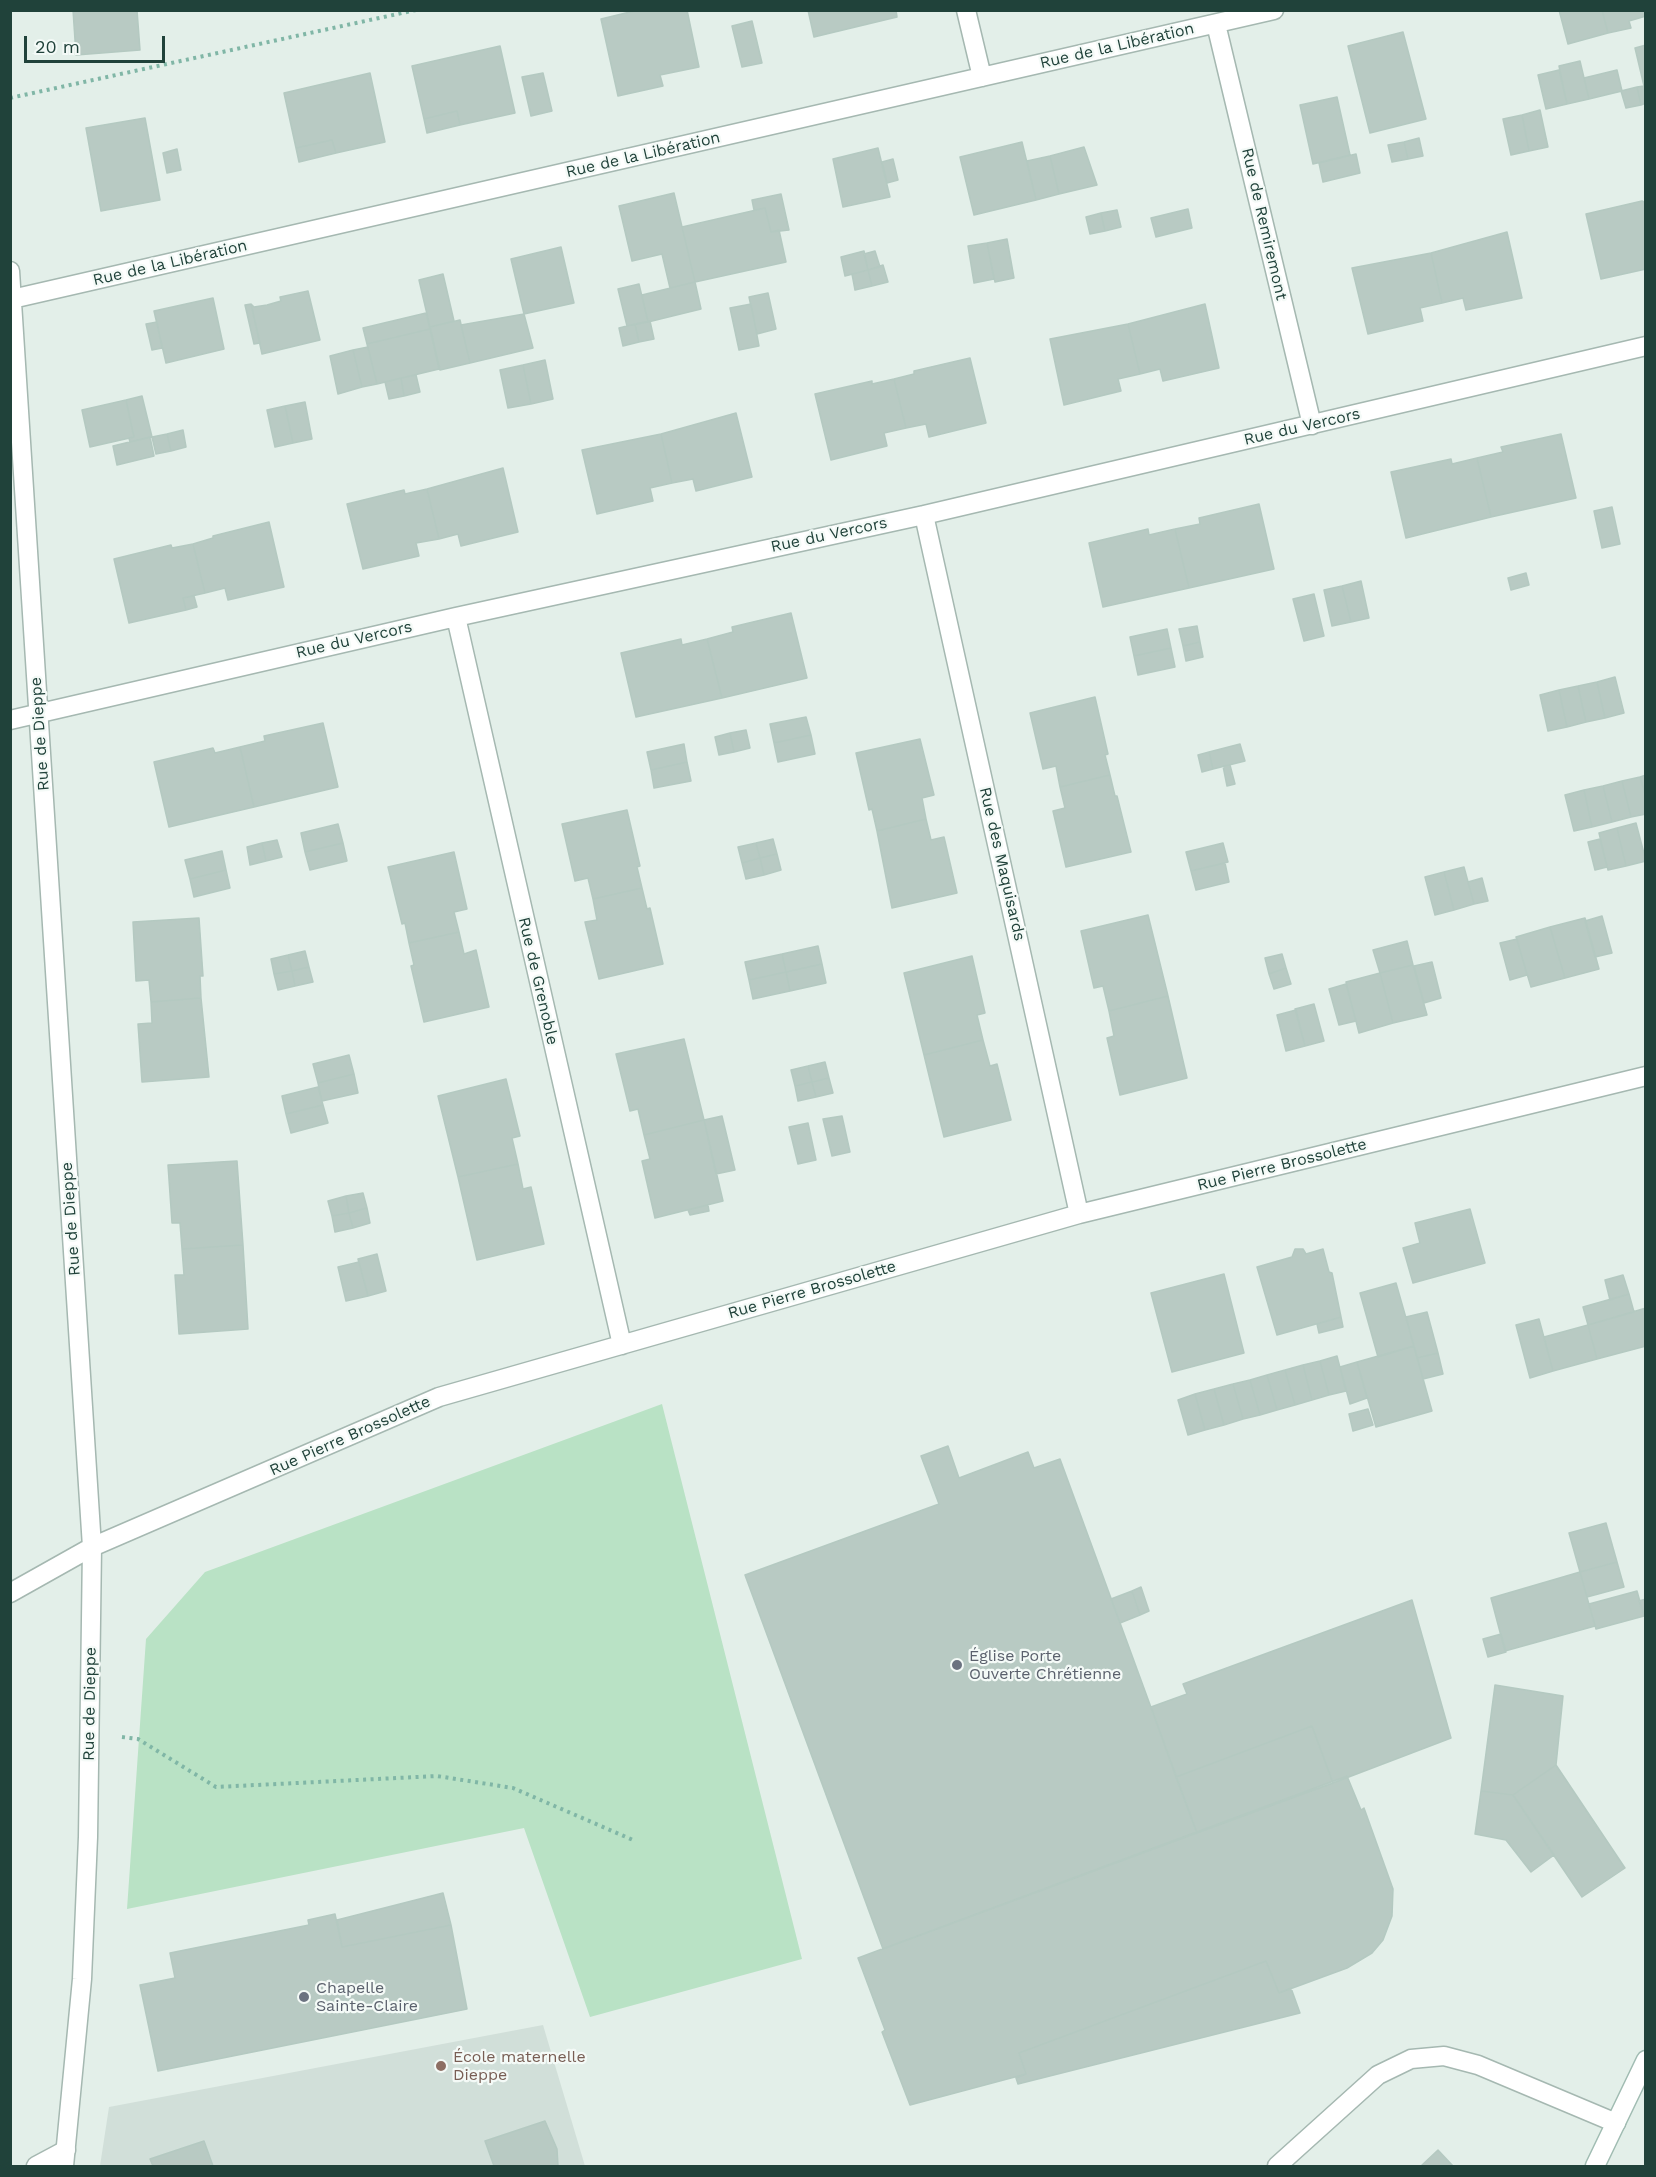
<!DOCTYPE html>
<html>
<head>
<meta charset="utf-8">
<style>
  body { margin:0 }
  #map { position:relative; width:1656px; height:2177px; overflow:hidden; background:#e3efe9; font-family:"Work Sans",sans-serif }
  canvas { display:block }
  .frame { position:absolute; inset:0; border:12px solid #20423a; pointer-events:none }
  .scale { position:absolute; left:24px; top:36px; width:141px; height:27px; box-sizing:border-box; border:3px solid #20423a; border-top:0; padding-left:8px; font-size:18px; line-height:21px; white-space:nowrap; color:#20423a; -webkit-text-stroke:4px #f4faf7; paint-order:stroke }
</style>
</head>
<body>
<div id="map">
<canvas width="1656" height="2177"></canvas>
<div class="frame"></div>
<div class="scale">20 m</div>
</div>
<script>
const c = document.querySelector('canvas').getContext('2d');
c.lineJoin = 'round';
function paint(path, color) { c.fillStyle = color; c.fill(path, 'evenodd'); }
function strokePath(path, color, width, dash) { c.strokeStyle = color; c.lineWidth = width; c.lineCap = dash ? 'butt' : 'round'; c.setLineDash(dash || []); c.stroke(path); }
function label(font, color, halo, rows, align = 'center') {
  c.font = font + ' "Work Sans",sans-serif'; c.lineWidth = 4.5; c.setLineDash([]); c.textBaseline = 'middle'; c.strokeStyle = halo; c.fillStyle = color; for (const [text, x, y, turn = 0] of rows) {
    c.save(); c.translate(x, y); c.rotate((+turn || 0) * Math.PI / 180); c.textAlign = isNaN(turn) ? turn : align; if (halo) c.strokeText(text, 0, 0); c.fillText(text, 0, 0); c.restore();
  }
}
paint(new Path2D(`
  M543,2025L585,2166H100L109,2107Z`), '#d1dfd9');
paint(new Path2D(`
  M662,1404L802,1959L590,2017L524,1828L127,1909L146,1639L205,1572Z`), '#b9e2c5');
const building = new Path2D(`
  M73,10H137L140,50L76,55Z
  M638,10H687L699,67L660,75L663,86L618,96L601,19Z
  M808,10H896L897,17L814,37Z
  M1559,10H1602L1608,33L1568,44Z
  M1602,10H1646V16L1629,21L1631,28L1608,33Z
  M752,21L762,63L742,67L732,26Z
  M1403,32L1426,119L1370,133L1348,46Z
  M1646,45V86H1644L1635,48Z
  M500,46L515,113L460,125L457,111L424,119L412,66Z
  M1580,61L1589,99L1567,104L1559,66Z
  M1559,70L1567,104L1546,109L1538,75Z
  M1617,70L1622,91L1589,99L1584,78Z
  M370,73L385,142L336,153L332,140L296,148L284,93Z
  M543,73L552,111L531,116L522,77Z
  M1644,86L1646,103L1641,105L1637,87Z
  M1637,87L1641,105L1626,108L1621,91Z
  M1337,97L1350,155L1313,164L1300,105Z
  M1540,110L1548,147L1529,151L1522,115Z
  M457,111L460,125L427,133L424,119Z
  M1522,115L1529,151L1511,155L1503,119Z
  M145,118L160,200L101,211L86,128Z
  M1419,138L1423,156L1408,159L1404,142Z
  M332,140L336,153L299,162L296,148Z
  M1022,142L1036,200L974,215L960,157Z
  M1404,142L1408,159L1392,162L1388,145Z
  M1084,147L1097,185L1059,194L1050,156Z
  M878,148L890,197L843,207L833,159Z
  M177,149L181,170L167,173L163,153Z
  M1356,154L1360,173L1323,182L1319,163Z
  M1050,156L1059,194L1036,200L1027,161Z
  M893,159L898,180L887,183L882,162Z
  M674,193L695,282L670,288L662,254L632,261L619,206Z
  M781,194L789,230L771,232L765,208L754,210L752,200Z
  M1642,201L1646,203V269L1601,279L1586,214Z
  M765,208L771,232L779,230L786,262L695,282L682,227Z
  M1188,209L1192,228L1156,237L1151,218Z
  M1117,210L1121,227L1105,231L1101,213Z
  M1101,213L1105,231L1090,234L1086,217Z
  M1507,232L1522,298L1466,310L1463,298L1442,303L1431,253Z
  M1007,239L1014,278L995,282L987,243Z
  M987,243L994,279L974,283L968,246Z
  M561,247L574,303L524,314L511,259Z
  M864,251L868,270L845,276L841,257Z
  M875,251L880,267L868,270L864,254Z
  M1431,253L1442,303L1420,308L1423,321L1368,334L1352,268Z
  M883,265L888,282L872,286L868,270Z
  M868,270L872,286L855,290L852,274Z
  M443,274L454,321L430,327L419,280Z
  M695,282L701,309L648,322L642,295Z
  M639,284L648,322L627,326L618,289Z
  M308,291L320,340L262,354L251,304L254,307L267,305L281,301L280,297Z
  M768,293L776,329L757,334L749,297Z
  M213,298L224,349L166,363L154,311Z
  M251,304L260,343L254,344L245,305Z
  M751,304L759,346L739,350L730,308Z
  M1205,304L1219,368L1163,381L1160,369L1140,374L1128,324Z
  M426,313L430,329L367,344L363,328Z
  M524,314L533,348L470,363L461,325Z
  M460,320L470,363L440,370L430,327Z
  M650,321L654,339L639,342L635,324Z
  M157,322L162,348L152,350L146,324Z
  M635,324L639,342L623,346L619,328Z
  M1128,324L1140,374L1118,379L1121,391L1064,405L1050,339Z
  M430,329L439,369L377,384L367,344Z
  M368,347L377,384L362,387L353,350Z
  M353,350L362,387L338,394L330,356Z
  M970,358L986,423L929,437L926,424L906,428L894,379L914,374V371Z
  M545,360L553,399L531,404L523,365Z
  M523,365L531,404L508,408L500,370Z
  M416,375L420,392L404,396L401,378Z
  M401,378L404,396L389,399L385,382Z
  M894,379L906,428L884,433L887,446L831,460L815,394L872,381V384Z
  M142,396L152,437L130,442L129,438L134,437L126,400Z
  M126,400L134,437L90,447L82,410Z
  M305,402L312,439L293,443L285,406Z
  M285,406L293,443L275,447L267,410Z
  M736,413L752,477L696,491L693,479L672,483L661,434Z
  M183,430L186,447L171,451L167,434Z
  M167,434L171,451L156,454L152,437Z
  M661,434L672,483L650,488L653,501L597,514L582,450Z
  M1561,434L1576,498L1491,517L1477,458L1503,452L1501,447Z
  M150,437L154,456L117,465L113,446Z
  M1477,458L1491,517L1406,538L1391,472L1451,459L1452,464Z
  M503,468L518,532L461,546L458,534L439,539L427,489Z
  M427,489L439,539L416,543L419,556L363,569L347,504L404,490L405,494Z
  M1259,504L1274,569L1189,588L1175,529L1200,524L1199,518Z
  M1612,507L1620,544L1602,548L1594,511Z
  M269,522L284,587L228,600L225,588L205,593L193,544L213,538V536Z
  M1148,529L1149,535L1175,529L1189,588L1103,607L1089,543Z
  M193,544L205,593L183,598L186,610L129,623L114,559L171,545L172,548Z
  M1526,573L1529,585L1511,590L1508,578Z
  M1361,581L1369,618L1351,622L1342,586Z
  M1342,586L1351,622L1332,626L1324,590Z
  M1314,594L1324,636L1304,641L1293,599Z
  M194,596L197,607L186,610L183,598Z
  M791,613L807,678L722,698L707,639L733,632L732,627Z
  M1197,626L1200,642L1183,646L1179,629Z
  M1167,629L1171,648L1134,656L1130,637Z
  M681,639L682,645L707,639L722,698L636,717L621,653Z
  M1200,642L1203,657L1186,661L1183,646Z
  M1171,648L1175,667L1138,675L1134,656Z
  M1615,677L1624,713L1605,718L1597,682Z
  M1597,682L1605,718L1586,722L1578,686Z
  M1578,686L1586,722L1567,727L1559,690Z
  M1559,690L1567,727L1548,731L1540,695Z
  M1095,697L1108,754L1105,755L1110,775L1060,787L1056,766L1043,769L1030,713Z
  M806,717L811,735L774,743L770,724Z
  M323,723L338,787L254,807L240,747L265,741L264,736Z
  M746,730L750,748L734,752L730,733Z
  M730,733L734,752L719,755L715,737Z
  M811,735L815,754L778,762L774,743Z
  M920,739L934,795L922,798L926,819L877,831L872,809L869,810L856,753Z
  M684,744L687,762L651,770L647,752Z
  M1240,744L1245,761L1213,769L1209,752Z
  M240,747L254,807L169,827L154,762L213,748L215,753Z
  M1209,752L1213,769L1202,772L1198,755Z
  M687,762L691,781L654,788L651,770Z
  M1230,765L1235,784L1227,786L1223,766Z
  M1110,775L1115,796H1117L1131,852L1066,867L1053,811L1065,808L1060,787Z
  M1646,775V797L1640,777Z
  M1640,777L1646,797V814L1631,817L1622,781Z
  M1622,781L1631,817L1612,822L1603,786Z
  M1603,786L1612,822L1592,827L1584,790Z
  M1584,790L1592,827L1574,831L1565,795Z
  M627,810L640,866L637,867L642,888L593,899L588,878L575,881L562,824Z
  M926,819L931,840L944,837L957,893L892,908L877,831Z
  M1636,823L1646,861L1626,866L1617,828Z
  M338,824L343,843L305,852L301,833Z
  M1617,828L1626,866L1608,870L1599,833Z
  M773,839L777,854L760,858L756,843Z
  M1600,839L1607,867L1595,870L1588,842Z
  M277,840L282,857L266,861L262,843Z
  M262,843L266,861L250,865L247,847Z
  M343,843L347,861L310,870L305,852Z
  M756,843L760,858L742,863L738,847Z
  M1223,843L1228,862L1191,871L1186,852Z
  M222,851L226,870L190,879L185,860Z
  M454,852L467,909L454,912L459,932L409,943L405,923L402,924L388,867Z
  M777,854L781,870L764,875L760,858Z
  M760,858L764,875L746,879L742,863Z
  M1225,863L1229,882L1196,890L1191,871Z
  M1464,867L1474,904L1454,910L1444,872Z
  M226,870L230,888L194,897L190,879Z
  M1444,872L1454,910L1435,915L1425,877Z
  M1482,878L1488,901L1474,904L1468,882Z
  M642,888L647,909L650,908L663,964L599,979L585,922L597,920L593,899Z
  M1148,915L1168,996L1109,1011L1103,986L1094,988L1081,931Z
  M1602,916L1612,953L1595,957L1585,921Z
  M199,918L203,976H200L201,998L151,1002L149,980L136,981L133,922Z
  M1585,918L1599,969L1565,978L1550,927Z
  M1550,927L1565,978L1531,987L1516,937Z
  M459,932L464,954L476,950L489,1007L424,1022L411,966L414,965L409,943Z
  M1517,939L1527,975L1510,980L1500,943Z
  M1407,941L1413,965L1380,973L1373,950Z
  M818,946L822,964L786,972L782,954Z
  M305,951L309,967L292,971L288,955Z
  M782,954L786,972L749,980L745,962Z
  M1282,954L1286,968L1269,974L1265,958Z
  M288,955L292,971L274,974L271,959Z
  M972,956L985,1013L977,1015L983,1040L924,1055L904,973Z
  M1432,962L1441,998L1424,1003L1414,966Z
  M822,964L826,983L790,991L786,972Z
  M1413,965L1427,1015L1393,1023L1380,973Z
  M309,967L313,982L295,986L292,971Z
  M1286,968L1291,984L1274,989L1269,974Z
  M292,971L295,986L278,990L274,974Z
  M786,972L790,991L753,999L749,980Z
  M1380,973L1393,1023L1359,1033L1346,982Z
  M1346,984L1356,1021L1339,1025L1329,989Z
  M1168,996L1187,1078L1120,1095L1107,1038L1114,1036L1109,1011Z
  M201,998L209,1077L142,1082L138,1024L152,1023L151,1002Z
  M1314,1004L1324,1041L1305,1046L1295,1009Z
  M1296,1010L1305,1046L1286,1051L1277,1015Z
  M684,1039L704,1120L644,1135L638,1109L630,1111L616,1054Z
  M983,1040L990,1066L997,1064L1011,1120L944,1137L924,1055Z
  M349,1055L354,1074L318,1083L313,1064Z
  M825,1062L829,1078L812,1082L808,1066Z
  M808,1066L812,1082L795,1086L791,1070Z
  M354,1074L358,1093L322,1101L318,1083Z
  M829,1078L833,1093L816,1097L812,1082Z
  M506,1079L520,1136L512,1138L518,1164L458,1177L438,1096Z
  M812,1082L816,1097L798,1101L795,1086Z
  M318,1087L323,1105L286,1114L282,1096Z
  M323,1105L328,1123L291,1133L286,1114Z
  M722,1116L735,1170L716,1174L704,1120Z
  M842,1116L850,1152L832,1156L823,1119Z
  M704,1120L723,1201L655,1218L642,1161L650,1159L644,1135Z
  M808,1123L816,1160L798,1164L789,1127Z
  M237,1161L243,1245L182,1249L180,1223H172L168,1165Z
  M518,1164L523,1189L531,1187L544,1244L477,1260L458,1177Z
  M363,1193L367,1208L349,1213L346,1196Z
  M346,1196L349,1213L332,1216L328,1201Z
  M708,1205L709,1211L690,1215L688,1210Z
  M367,1208L370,1223L353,1228L349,1213Z
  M1470,1209L1485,1263L1413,1283L1403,1248L1420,1243L1415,1223Z
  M349,1213L353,1228L335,1232L332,1216Z
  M243,1245L248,1329L179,1334L175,1275H184L182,1249Z
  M1295,1249H1303L1306,1254L1323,1249L1329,1272L1332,1273L1341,1317L1277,1335L1257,1267L1292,1257Z
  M377,1254L386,1291L368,1296L358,1259Z
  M359,1262L368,1296L346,1301L338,1267Z
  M1224,1274L1244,1353L1172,1372L1151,1293Z
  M1623,1275L1629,1294L1610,1300L1605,1280Z
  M1396,1283L1414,1346L1378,1357L1360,1293Z
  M1629,1294L1634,1312L1588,1325L1583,1307Z
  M1646,1308V1346L1597,1359L1588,1325Z
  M1427,1312L1438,1353L1417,1358L1406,1317Z
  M1341,1317L1343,1327L1319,1333L1317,1324Z
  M1539,1319L1553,1371L1530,1378L1516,1325Z
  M1588,1325L1597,1359L1553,1371L1544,1337Z
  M1414,1346L1432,1411L1376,1427L1357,1362Z
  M1438,1353L1443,1374L1423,1379L1417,1358Z
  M1337,1356L1346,1391L1329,1395L1320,1361Z
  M1320,1361L1329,1395L1312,1400L1303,1365Z
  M1357,1362L1367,1398L1350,1404L1340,1367Z
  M1303,1365L1312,1400L1295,1405L1285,1370Z
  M1285,1370L1295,1405L1277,1410L1267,1375Z
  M1267,1375L1277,1410L1260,1415L1250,1380Z
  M1250,1380L1260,1415L1243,1419L1233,1384Z
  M1233,1384L1243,1419L1224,1425L1214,1389Z
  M1214,1389L1224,1425L1205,1430L1195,1394Z
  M1195,1394L1205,1430L1188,1435L1178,1400Z
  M1368,1409L1373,1425L1353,1431L1349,1414Z
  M948,1446L959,1478L1028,1452L1034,1468L1060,1459L1197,1833L883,1949L745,1575L939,1504L921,1456Z
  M1606,1523L1617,1562L1580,1572L1569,1533Z
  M1617,1562L1624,1587L1587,1597L1580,1572Z
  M1580,1572L1595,1626L1505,1651L1491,1598Z
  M1141,1587L1149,1611L1140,1615L1132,1591Z
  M1132,1591L1140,1615L1120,1623L1111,1599Z
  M1637,1591L1644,1616L1596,1629L1589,1604Z
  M1646,1599V1615L1644,1616L1639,1601Z
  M1412,1600L1451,1738L1333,1783L1312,1726L1176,1777L1151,1707L1187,1694L1183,1684Z
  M1501,1634L1506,1652L1488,1657L1483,1639Z
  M1495,1685L1563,1696L1556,1765L1513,1795L1481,1791Z
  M1312,1726L1333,1783L1197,1833L1176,1777Z
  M1556,1765L1625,1868L1582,1897L1513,1795Z
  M1347,1776L1361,1810L1364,1808L1393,1889L1392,1916L1383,1940L1372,1953L1347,1968L1279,1993L1266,1961L1019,2053L1026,2074L910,2105L882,2032L885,2030L858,1958Z
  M1481,1791L1513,1795L1554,1855L1531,1872L1506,1840L1475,1834Z
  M443,1893L451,1925L342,1947L337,1920Z
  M335,1914L342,1947L451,1925L467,2009L158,2071L140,1985L175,1978L170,1953L309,1925L308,1920Z
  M1266,1961L1279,1993L1291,1988L1300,2013L1018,2084L1016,2078L1026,2074L1019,2053Z
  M545,2121L557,2149L558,2166H494L485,2141Z
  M204,2141L213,2166H153L150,2159Z
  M1438,2150L1453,2166H1421Z`);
paint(building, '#b8cac3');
strokePath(building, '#b4c9c1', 1.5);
const service = new Path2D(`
  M36,2166L66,2150
  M1277,2166L1378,2075L1411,2059L1444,2056L1478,2065L1616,2123`);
const minor = new Path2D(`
  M966,10L982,77
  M1216,24L1312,425
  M10,271L92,1547L88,1837L82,1979L64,2166
  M12,299L1274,10
  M924,515L1079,1214
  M456,617L622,1345
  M10,720L456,617L924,515L1646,346
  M10,1593L92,1547L439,1397L1079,1214L1646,1076`);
const secondary = new Path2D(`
  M1595,2166L1646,2060`);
strokePath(service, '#a5b8b1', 21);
strokePath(minor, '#a5b8b1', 21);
strokePath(secondary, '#a0bcb2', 21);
strokePath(new Path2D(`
  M10,98L416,10
  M122,1737L138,1739L216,1787L437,1776L513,1788L633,1840`), '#80b6a6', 4, [3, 4.5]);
strokePath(service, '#fff', 18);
strokePath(minor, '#fff', 18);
strokePath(secondary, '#fff', 18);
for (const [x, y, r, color] of [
  [957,1665,6,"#6b7280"],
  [304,1997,6,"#6b7280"],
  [441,2066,6,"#8d6e63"]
]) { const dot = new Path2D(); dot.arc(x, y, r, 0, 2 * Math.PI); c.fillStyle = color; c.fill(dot); strokePath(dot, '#f4faf7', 2); }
label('16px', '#20423a', '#f4faf7', [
  ["Rue de la Libération",1117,46,-13],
  ["Rue de la Libération",643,155,-13],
  ["Rue de Remiremont",1264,224,77],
  ["Rue de la Libération",170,263,-13],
  ["Rue du Vercors",1302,427,-13],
  ["Rue du Vercors",829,535,-12],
  ["Rue du Vercors",354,640,-13],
  ["Rue de Dieppe",40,734,-94],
  ["Rue des Maquisards",1002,864,77],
  ["Rue de Grenoble",538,981,77],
  ["Rue Pierre Brossolette",1282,1165,-14],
  ["Rue de Dieppe",71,1219,-94],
  ["Rue Pierre Brossolette",812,1290,-16],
  ["Rue Pierre Brossolette",350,1436,-24],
  ["Rue de Dieppe",90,1704,-89]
]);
label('16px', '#5b616d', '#f4faf7', [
  ["Église Porte",969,1656],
  ["Ouverte Chrétienne",969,1674],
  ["Chapelle",316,1988],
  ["Sainte-Claire",316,2006]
], 'left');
label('16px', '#785e54', '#f4faf7', [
  ["École maternelle",453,2057],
  ["Dieppe",453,2075]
], 'left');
</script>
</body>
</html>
